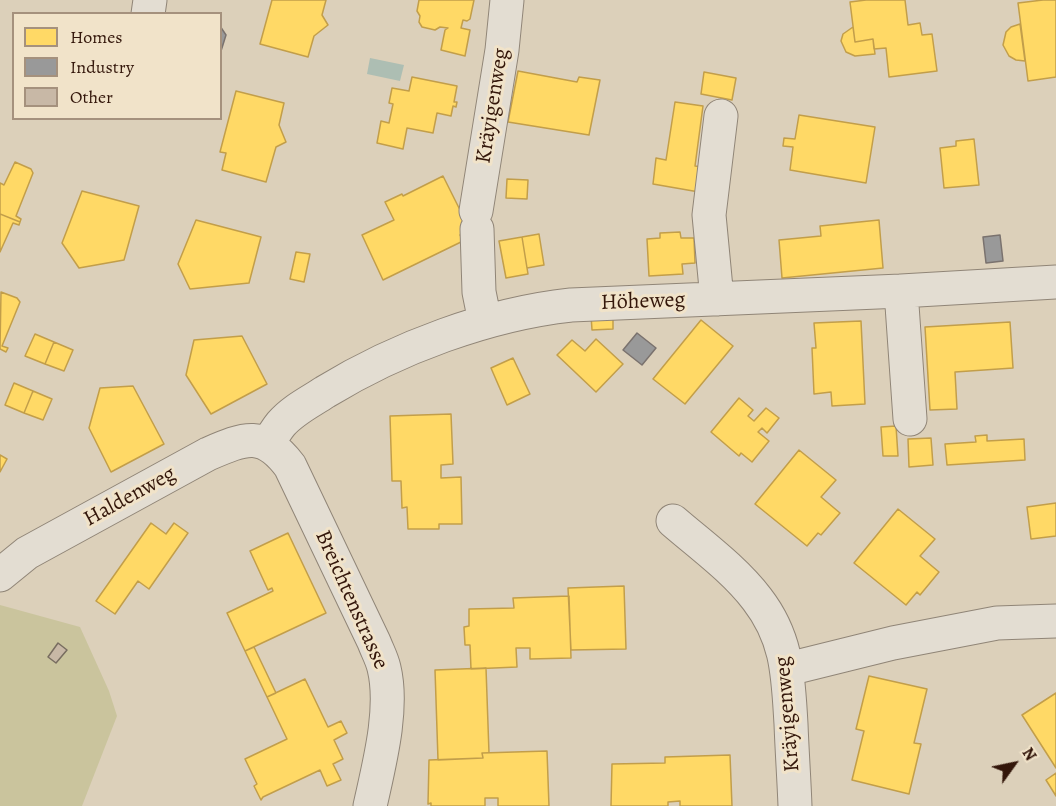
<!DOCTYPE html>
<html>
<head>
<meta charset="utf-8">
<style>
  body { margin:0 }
  #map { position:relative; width:1056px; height:806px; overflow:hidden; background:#dcd0ba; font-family:Alegreya,serif }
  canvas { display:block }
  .legend { position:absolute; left:12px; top:12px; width:210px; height:108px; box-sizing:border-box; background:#f1e3c9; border:2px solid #a5917d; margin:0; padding:8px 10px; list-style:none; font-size:18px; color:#33160a }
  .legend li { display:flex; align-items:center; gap:12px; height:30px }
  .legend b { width:30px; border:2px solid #a5917d }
  .north { position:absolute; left:984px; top:734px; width:60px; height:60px; -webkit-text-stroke:4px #f1e3c9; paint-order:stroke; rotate:57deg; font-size:16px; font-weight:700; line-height:24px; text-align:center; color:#33160a }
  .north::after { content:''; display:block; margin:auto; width:21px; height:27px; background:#33160a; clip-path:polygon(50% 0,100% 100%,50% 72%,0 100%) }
</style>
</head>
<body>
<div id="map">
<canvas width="1056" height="806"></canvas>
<ul class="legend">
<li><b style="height:16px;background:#ffd966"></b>Homes</li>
<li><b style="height:16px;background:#999"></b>Industry</li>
<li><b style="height:16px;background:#c8b8a6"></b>Other</li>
</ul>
<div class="north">N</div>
</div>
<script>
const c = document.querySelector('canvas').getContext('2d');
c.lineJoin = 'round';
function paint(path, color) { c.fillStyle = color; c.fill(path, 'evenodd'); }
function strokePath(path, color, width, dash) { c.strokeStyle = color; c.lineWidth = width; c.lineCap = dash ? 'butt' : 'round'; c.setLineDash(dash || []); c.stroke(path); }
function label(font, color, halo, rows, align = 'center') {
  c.font = font + ' Alegreya,serif'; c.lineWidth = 6; c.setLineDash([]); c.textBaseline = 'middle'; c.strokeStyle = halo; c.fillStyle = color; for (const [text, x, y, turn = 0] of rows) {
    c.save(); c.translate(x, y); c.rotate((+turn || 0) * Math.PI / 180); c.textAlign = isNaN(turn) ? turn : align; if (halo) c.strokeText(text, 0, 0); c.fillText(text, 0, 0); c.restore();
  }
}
paint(new Path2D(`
  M0,605L80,627L109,691L117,716L82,806H0Z`), '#cac49d');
paint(new Path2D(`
  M370,58L404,65L400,81L367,74Z`), '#adbeb3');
const homes = new Path2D(`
  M272,0H326L322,15L328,25L314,36L308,57L260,44Z
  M419,0H474L470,19L467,21L463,20L461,28L470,30L465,56L441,50L445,30L448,28L440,27L435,30L422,27L419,22L420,16L417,11Z
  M866,0H905L908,25L920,23L922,35L932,34L937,71L889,77L886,48L874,49L873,39L855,42L850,2Z
  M1043,0H1056V77L1028,81L1018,3Z
  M1020,24L1025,61L1016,60L1009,56L1003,45L1006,32L1011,27Z
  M853,27L855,42L873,39L875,54L855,56L846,52L841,41L843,34Z
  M518,71L577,82L579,77L600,80L589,135L508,122Z
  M704,72L736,78L732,100L701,94Z
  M412,77L457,86L454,102H457L456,107L453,106L451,116L437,113L433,133L407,128L403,149L377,143L381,121L389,123L393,104L389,103L392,88L409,91Z
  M236,91L284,103L279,125L286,142L276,147L266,182L222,170L226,153L220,152Z
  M675,102L703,106L695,166L703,167L699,192L653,184L656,158L666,160Z
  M799,115L875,127L866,183L790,170L793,147L783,146L784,138L795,139Z
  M974,139L979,185L944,188L940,148L956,146V141Z
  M15,162L31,169L33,173L16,216L21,219L20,222L0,214V183L4,185Z
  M443,176L463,216L491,224L460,235L463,241L383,280L362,235L394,220L385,202L402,194L403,196Z
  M507,179L528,180L527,199L506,198Z
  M82,191L139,206L124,260L79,268L62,243Z
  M0,214L20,222L19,225L13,223L0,252Z
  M196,220L261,237L249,283L190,289L178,264Z
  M879,220L883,268L782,278L779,240L821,236L820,226Z
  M680,232L681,238H694L695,263L682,264L683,274L649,276L647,239L660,238V233Z
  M539,234L544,265L527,268L522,237Z
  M522,237L528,274L506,278L499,241Z
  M296,252L310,254L304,282L290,279Z
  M1,292L17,298L20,302L2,346L8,348L6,352L0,349Z
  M613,314V329L592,330L591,315Z
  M701,320L733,346L685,404L653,379Z
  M861,321L865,404L832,406L831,392L814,394L812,348H816L814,323Z
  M1010,322L1013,368L955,372L957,409L930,410L925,327Z
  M35,334L54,342L45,364L25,356Z
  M242,336L267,384L211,414L186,375L194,340Z
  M596,339L623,364L596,392L557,355L572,340L585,351Z
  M54,342L73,350L64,371L45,364Z
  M513,358L530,394L507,405L491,368Z
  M14,383L33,391L24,413L5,405Z
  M133,386L164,444L111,472L89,428L100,388Z
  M33,391L52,399L43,420L24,413Z
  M739,398L753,410L748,416L754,421L766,408L779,418L767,433L762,428L758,432L769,441L752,462L741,453L739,456L711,432Z
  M451,414L453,464L441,465V478L461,477L462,524H439V529H408L407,507L402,508L401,481H392L390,416Z
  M896,426L898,456H883L881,427Z
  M987,435V441L1024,439L1025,460L947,465L945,444L976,442L975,436Z
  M931,438L933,465L909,467L908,439Z
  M799,450L836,480L821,497L840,513L821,535L818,533L807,546L755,504Z
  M0,455L7,459L0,472Z
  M1056,503V536L1031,539L1027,507Z
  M898,509L935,539L920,556L939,572L920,595L917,592L906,605L854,563Z
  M151,523L166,534L174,523L188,533L149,589L138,581L115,614L96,601Z
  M288,533L326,613L245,651L227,613L273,591L272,588L268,590L250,551Z
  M624,586L626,649L571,650L568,588Z
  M569,596L571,658L530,659V648H516L517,667L471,669L470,645H465L464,627L469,626V609L514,608L513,598Z
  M254,647L276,693L267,697L245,651Z
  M486,668L489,753H482L483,758L438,760L435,670Z
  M869,676L927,689L914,743L921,744L909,794L852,780L864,731L856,729Z
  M305,679L328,727L341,721L347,733L334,740L343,759L333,764L341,780L327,786L320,770L263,797L261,800L254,786L257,784L245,759L287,739L267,697Z
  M1056,693V768L1022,715Z
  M547,751L549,806H498V798H485V806H431V803L428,804L429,760L483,758L482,753Z
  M730,755L732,806H680V801L668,802V806H611L612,764L665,763V757Z
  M1056,773V796L1046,780Z`);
paint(homes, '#ffd966');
strokePath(homes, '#c29e4a', 1.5);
const industry = new Path2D(`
  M220,26L226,35L221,51H220Z
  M1000,235L1003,261L986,263L983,237Z
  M637,333L656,348L642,365L623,350Z`);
paint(industry, '#999');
strokePath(industry, '#7a726e', 1.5);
const building = new Path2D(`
  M58,643L67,650L56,663L48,657Z`);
paint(building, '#c8b8a6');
strokePath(building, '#786d60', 1.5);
const minor = new Path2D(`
  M148,14L150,0
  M476,211L502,50L507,0
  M477,229L479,292L485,322
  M901,291L910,419
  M717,299L709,215L721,116
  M268,444C272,437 276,430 281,424C293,410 310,402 325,392C397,348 488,314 571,305L901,291L1056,282
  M673,521C702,546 734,569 757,599C788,639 788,676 791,724C792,751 794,779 795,806
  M0,575L27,553L208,454C245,438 263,430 290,466L374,642C377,650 382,659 384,668C394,709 379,765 370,806
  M788,669L893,643L997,623L1056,621`);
strokePath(minor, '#908577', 35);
strokePath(minor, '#e3ddd2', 33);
label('22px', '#33160a', '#f1e3c9', [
  ["Kräyigenweg",493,106,-81],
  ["Höheweg",643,302,-2],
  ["Haldenweg",130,497,-29],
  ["Breichtenstrasse",351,600,66],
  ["Kräyigenweg",788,714,-95]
]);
</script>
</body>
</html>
